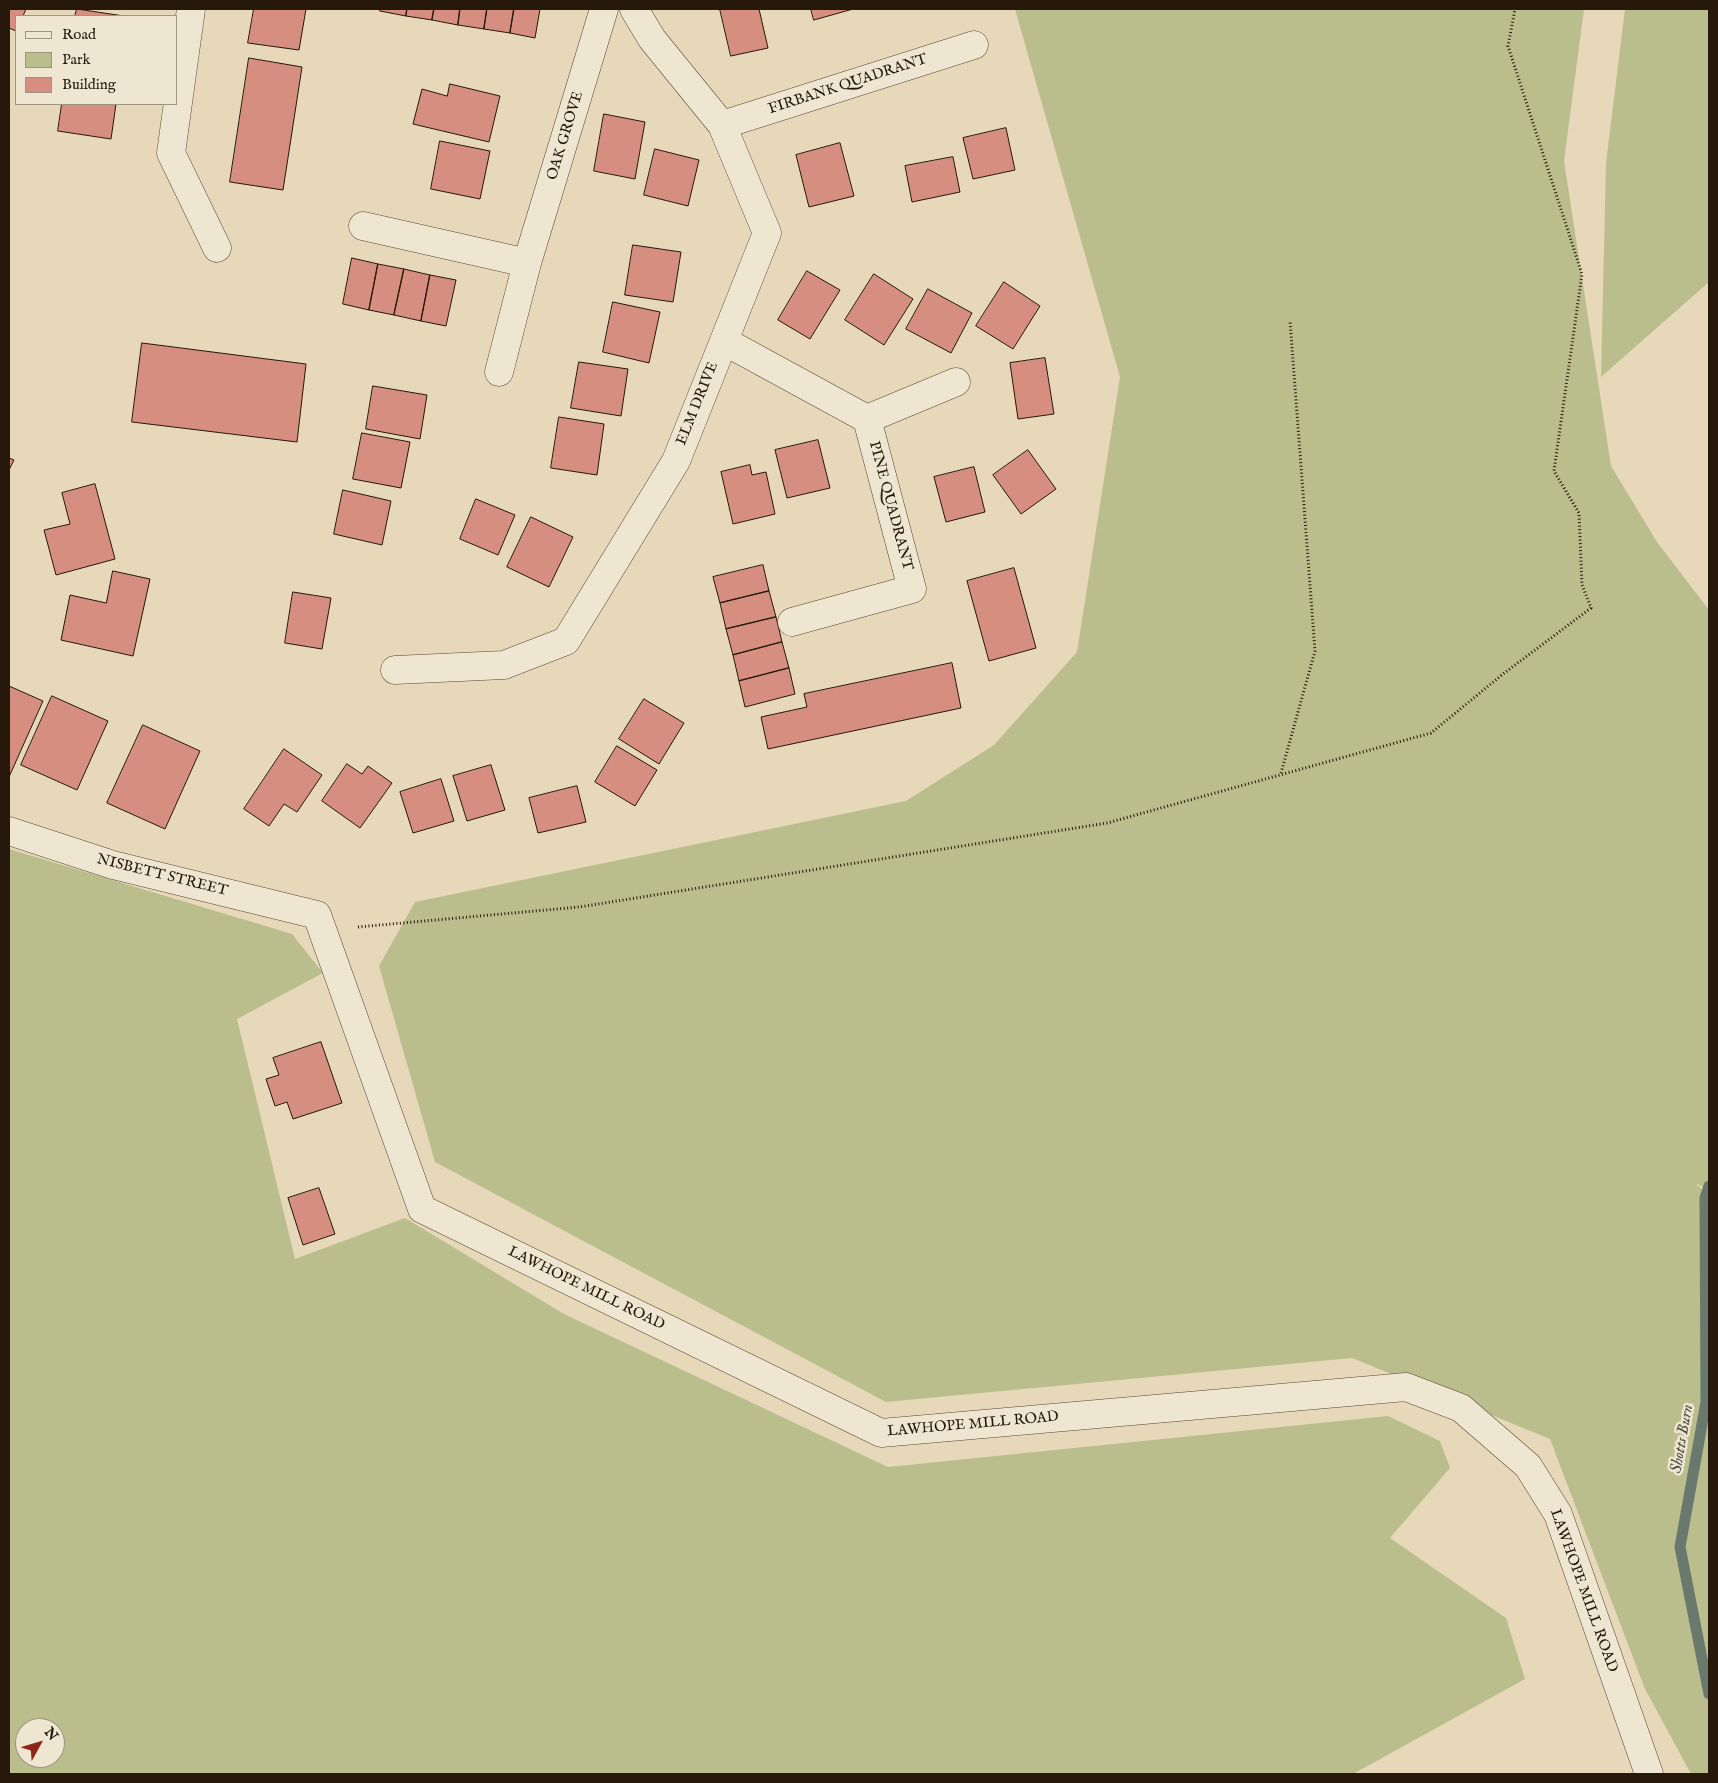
<!DOCTYPE html>
<html>
<head>
<meta charset="utf-8">
<style>
  body { margin:0 }
  #map { position:relative; width:1718px; height:1783px; overflow:hidden; background:#e7d8b9; font-family:"IM FELL English",serif }
  canvas { display:block }
  .frame { position:absolute; inset:0; border:10px solid #26180a; pointer-events:none }
  .legend { position:absolute; left:15px; top:15px; width:162px; height:90px; box-sizing:border-box; background:#efe6d2; border:1px solid #9f9482; margin:0; padding:6px 9px; list-style:none; font-size:15px; color:#26180a }
  .legend li { display:flex; align-items:center; gap:10px; height:25px }
  .legend b { width:25px; border:1px solid #9f9482 }
  .north { position:absolute; left:15px; top:1718px; width:50px; height:50px; box-sizing:border-box; background:#efe6d2; border:1px solid #9f9482; border-radius:50%; rotate:51deg; font-size:14px; font-weight:700; line-height:20px; text-align:center; color:#26180a }
  .north::after { content:''; display:block; margin:auto; width:18px; height:22px; background:#8f2418; clip-path:polygon(50% 0,100% 100%,50% 72%,0 100%) }
</style>
</head>
<body>
<div id="map">
<canvas width="1718" height="1783"></canvas>
<div class="frame"></div>
<ul class="legend">
<li><b style="height:6px;background:#efe6d2"></b>Road</li>
<li><b style="height:14px;background:#babe8c"></b>Park</li>
<li><b style="height:14px;background:#d58e7f"></b>Building</li>
</ul>
<div class="north">N</div>
</div>
<script>
const c = document.querySelector('canvas').getContext('2d');
c.lineJoin = 'round';
function paint(path, color) { c.fillStyle = color; c.fill(path, 'evenodd'); }
function strokePath(path, color, width, dash) { c.strokeStyle = color; c.lineWidth = width; c.lineCap = dash ? 'butt' : 'round'; c.setLineDash(dash || []); c.stroke(path); }
function label(font, color, halo, rows, align = 'center') {
  c.font = font + ' "IM FELL English",serif'; c.lineWidth = 5; c.setLineDash([]); c.textBaseline = 'middle'; c.strokeStyle = halo; c.fillStyle = color; for (const [text, x, y, turn = 0] of rows) {
    c.save(); c.translate(x, y); c.rotate((+turn || 0) * Math.PI / 180); c.textAlign = isNaN(turn) ? turn : align; if (halo) c.strokeText(text, 0, 0); c.fillText(text, 0, 0); c.restore();
  }
}
paint(new Path2D(`
  M1015,9H1584L1564,161L1611,466L1657,542L1709,610V1190L1695,1183L1709,1195V1774H1691L1645,1689L1550,1439L1352,1358L886,1402L435,1162L379,966L415,902L906,801L994,745L1077,652L1120,377Z
  M1625,9H1709V282L1601,377L1606,163Z
  M9,849L292,934L323,973L237,1019L295,1259L405,1218L564,1314L888,1467L1388,1416L1440,1441L1450,1468L1390,1538L1506,1618L1525,1679L1353,1774H9ZM25,1728H55V1758H25Z`), '#babe8c');
strokePath(new Path2D(`
  M1709,1186L1705,1198L1706,1402L1680,1547L1709,1694`), '#6a796e', 11);
const building = new Path2D(`
  M9,9H26L23,16H16V31L9,28Z
  M77,9L124,16H75Z
  M254,9H306L299,50L248,43Z
  M380,9H407L406,16L380,11Z
  M407,9H434L432,20L406,16Z
  M434,9H460L458,25L432,20Z
  M460,9H487L484,29L458,25Z
  M487,9H514L510,33L484,29Z
  M514,9H540L535,38L510,33Z
  M720,9H759L768,48L731,56Z
  M811,9H853L814,20Z
  M249,58L302,67L283,190L230,182Z
  M450,84L500,96L489,142L413,124L422,89L447,96Z
  M62,104H116L111,139L58,131Z
  M604,114L645,122L635,179L594,171Z
  M1006,128L1015,170L973,179L963,138Z
  M440,141L490,151L480,199L431,189Z
  M840,143L854,196L809,207L796,155Z
  M655,149L699,160L688,206L644,195Z
  M953,157L960,192L912,202L905,166Z
  M633,245L681,252L673,302L625,295Z
  M352,258L378,264L369,310L343,304Z
  M378,264L404,269L394,315L369,310Z
  M404,269L430,275L421,321L394,315Z
  M807,271L840,290L810,339L778,320Z
  M874,274L913,299L884,345L845,320Z
  M430,275L456,280L446,326L421,321Z
  M1004,282L1040,306L1013,349L976,326Z
  M928,289L972,313L951,353L906,329Z
  M613,302L660,312L649,363L603,352Z
  M142,343L306,364L297,442L132,422Z
  M1045,358L1054,414L1018,419L1010,363Z
  M579,362L628,369L621,416L571,408Z
  M373,386L427,395L420,439L366,429Z
  M559,417L604,424L597,475L551,468Z
  M362,433L410,442L401,488L353,479Z
  M818,440L830,488L787,498L775,450Z
  M1028,450L1056,489L1021,514L993,475Z
  M9,458L14,460L9,470Z
  M750,465L752,475L766,472L775,514L733,524L721,472Z
  M974,467L985,512L946,522L934,477Z
  M95,484L115,559L56,575L44,530L70,524L62,493Z
  M343,490L391,501L382,545L334,534Z
  M476,499L515,515L498,555L460,539Z
  M531,517L573,537L549,587L507,567Z
  M763,565L769,591L720,603L713,577Z
  M1014,568L1036,648L989,661L967,581Z
  M113,571L150,579L133,656L61,640L70,595L106,603Z
  M769,591L776,617L726,629L720,603Z
  M293,592L331,598L322,649L285,643Z
  M776,617L782,642L733,655L726,629Z
  M782,642L789,668L739,681L733,655Z
  M952,663L961,708L768,749L761,717L807,707L804,694Z
  M789,668L795,694L745,707L739,681Z
  M9,686L43,701L9,777Z
  M52,696L108,721L77,790L21,765Z
  M644,699L684,723L659,764L619,739Z
  M143,725L200,751L165,829L107,803Z
  M617,746L657,770L635,806L595,782Z
  M284,749L322,775L297,812L284,804L269,826L244,809Z
  M347,764L362,774L368,766L392,783L360,828L322,801Z
  M491,765L505,810L467,821L453,776Z
  M441,779L454,821L413,833L400,792Z
  M577,786L586,822L538,833L529,798Z
  M321,1042L342,1103L293,1119L287,1102L275,1106L266,1079L279,1075L273,1058Z
  M319,1188L335,1234L303,1245L288,1198Z`);
paint(building, '#d58e7f');
strokePath(building, '#26180a', 1);
const minor = new Path2D(`
  M191,9L171,153L217,248
  M722,125L974,45
  M363,226L527,263
  M724,341L867,419L912,589L792,622
  M499,372L527,263L604,9
  M867,419L956,382
  M395,670L504,665L566,641L676,461L767,233L722,125L652,39L634,9
  M9,831L113,865L317,915L422,1209L881,1433L1406,1387L1461,1408L1528,1466L1558,1514L1649,1774`);
strokePath(minor, '#564836', 29);
strokePath(new Path2D(`
  M1281,773L1315,651L1290,321
  M358,927L579,907L1107,823L1431,733L1503,674L1591,608L1582,585L1579,513L1554,471L1582,274L1508,46L1515,9`), '#26180a', 3, [1, 2.5]);
strokePath(minor, '#efe6d2', 28);
label('15px', '#26180a', '#efe6d2', [
  ["FIRBANK QUADRANT",848,85,-18],
  ["OAK GROVE",566,136,-73],
  ["ELM DRIVE",698,404,-68],
  ["PINE QUADRANT",890,506,75],
  ["NISBETT STREET",162,876,14],
  ["LAWHOPE MILL ROAD",586,1289,26],
  ["LAWHOPE MILL ROAD",973,1425,-5],
  ["LAWHOPE MILL ROAD",1583,1591,70]
]);
label('italic 16px', '#4e5044', '#efe6d2', [
  ["Shotts Burn",1683,1439,-80]
]);
</script>
</body>
</html>
